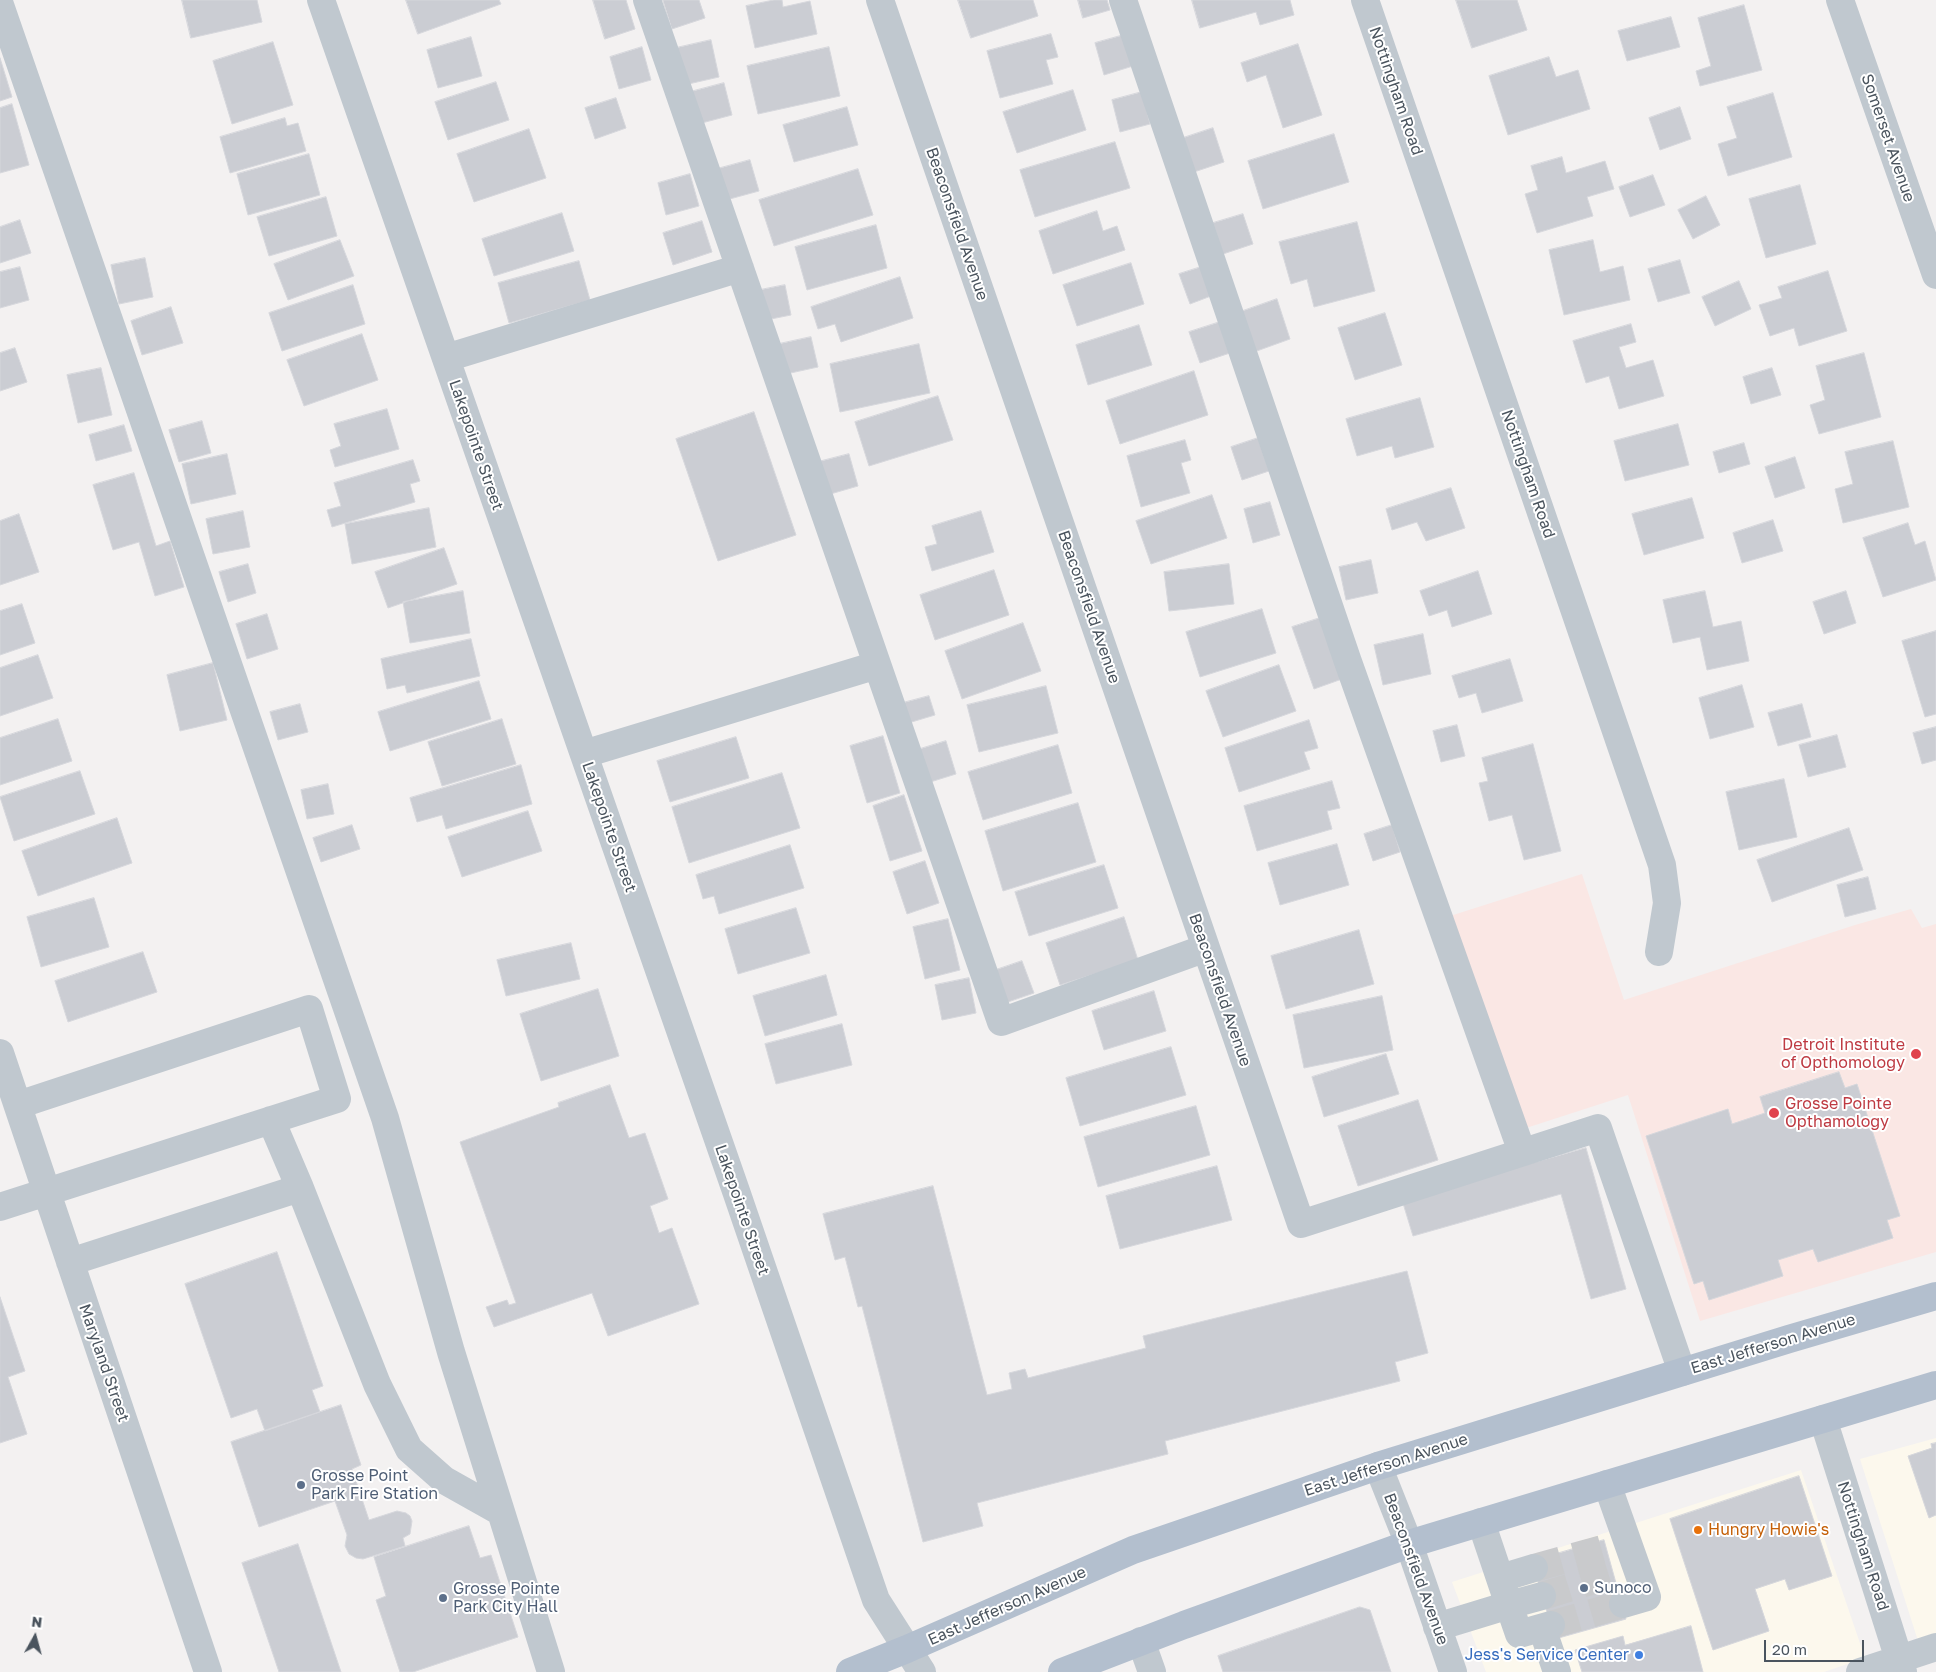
<!DOCTYPE html>
<html>
<head>
<meta charset="utf-8">
<style>
  body { margin:0 }
  #map { position:relative; width:1936px; height:1672px; overflow:hidden; background:#f3f1f1; font-family:"Golos Text",sans-serif }
  canvas { display:block }
  .north { position:absolute; left:10px; top:1612px; width:50px; height:50px; -webkit-text-stroke:4px #fff; paint-order:stroke; rotate:7deg; font-size:14px; font-weight:700; line-height:20px; text-align:center; color:#4a545e }
  .north::after { content:''; display:block; margin:auto; width:18px; height:22px; background:#4a545e; clip-path:polygon(50% 0,100% 100%,50% 72%,0 100%) }
  .scale { position:absolute; left:1764px; top:1640px; width:100px; height:22px; box-sizing:border-box; border:2px solid #4a545e; border-top:0; padding-left:6px; font-size:15px; line-height:18px; white-space:nowrap; color:#4a545e; -webkit-text-stroke:4px #fff; paint-order:stroke }
</style>
</head>
<body>
<div id="map">
<canvas width="1936" height="1672"></canvas>
<div class="north">N</div>
<div class="scale">20 m</div>
</div>
<script>
const c = document.querySelector('canvas').getContext('2d');
c.lineJoin = 'round';
function paint(path, color) { c.fillStyle = color; c.fill(path, 'evenodd'); }
function strokePath(path, color, width, dash) { c.strokeStyle = color; c.lineWidth = width; c.lineCap = dash ? 'butt' : 'round'; c.setLineDash(dash || []); c.stroke(path); }
function label(font, color, halo, rows, align = 'center') {
  c.font = font + ' "Golos Text",sans-serif'; c.lineWidth = 4; c.setLineDash([]); c.textBaseline = 'middle'; c.strokeStyle = halo; c.fillStyle = color; for (const [text, x, y, turn = 0] of rows) {
    c.save(); c.translate(x, y); c.rotate((+turn || 0) * Math.PI / 180); c.textAlign = isNaN(turn) ? turn : align; if (halo) c.strokeText(text, 0, 0); c.fillText(text, 0, 0); c.restore();
  }
}
paint(new Path2D(`
  M1936,1438V1638L1919,1644L1860,1459Z
  M1801,1470L1865,1658L1824,1672H1486L1452,1582Z`), '#fcf8ed');
paint(new Path2D(`
  M1582,874L1624,1000L1855,925L1911,909L1922,928L1936,924V1252L1700,1321L1628,1095L1520,1130L1450,916Z`), '#fae7e4');
const building = new Path2D(`
  M182,0H257L262,22L191,38Z
  M406,0H499L501,4L418,34Z
  M593,0H626L635,29L605,39Z
  M663,0H699L705,18L672,29Z
  M774,0H782L783,7L810,1L817,34L755,48L746,6Z
  M958,0H1033L1038,16L971,38Z
  M1078,0H1107L1110,10L1083,18Z
  M1192,0H1290L1294,15L1260,25L1256,12L1200,28Z
  M1456,0H1517L1527,30L1472,48Z
  M1744,5L1762,70L1700,86L1696,71L1711,66L1698,18Z
  M1671,17L1680,47L1627,61L1618,31Z
  M1051,34L1058,57L1046,60L1053,84L1000,98L987,51Z
  M1124,35L1133,66L1104,75L1095,43Z
  M471,37L482,76L438,88L427,50Z
  M711,40L719,77L684,85L676,48Z
  M273,42L293,105L232,124L213,61Z
  M1298,44L1322,115L1283,128L1266,75L1247,82L1241,63Z
  M642,47L651,80L619,89L610,57Z
  M829,47L840,96L758,114L747,66Z
  M1549,57L1556,77L1578,70L1590,109L1508,135L1489,76Z
  M0,58L12,97L0,101Z
  M496,82L509,120L448,140L435,102Z
  M724,83L732,115L698,124L690,92Z
  M1073,90L1086,130L1017,153L1003,112Z
  M1142,92L1150,124L1120,132L1112,100Z
  M1773,93L1792,157L1728,176L1718,144L1737,138L1727,107Z
  M616,98L626,128L595,139L585,108Z
  M12,104L29,165L0,173V108Z
  M847,107L858,145L794,162L783,125Z
  M1680,107L1691,139L1660,150L1649,118Z
  M285,118L287,126L298,123L306,151L230,173L220,137Z
  M1213,128L1224,162L1194,172L1183,138Z
  M529,129L546,178L474,202L457,154Z
  M1334,134L1349,182L1263,209L1248,161Z
  M1115,142L1130,188L1035,217L1020,170Z
  M309,154L320,195L248,215L237,174Z
  M1562,157L1566,173L1605,161L1614,189L1587,197L1593,216L1537,233L1525,194L1538,190L1531,166Z
  M750,160L759,191L726,200L717,169Z
  M858,169L873,215L774,246L759,200Z
  M690,174L699,206L666,215L658,183Z
  M1653,175L1665,205L1630,217L1619,187Z
  M1800,185L1816,244L1766,258L1749,199Z
  M1706,196L1720,225L1693,239L1678,210Z
  M326,197L337,236L269,256L257,217Z
  M1097,211L1103,231L1117,226L1125,250L1053,274L1039,231Z
  M562,213L574,251L494,276L482,239Z
  M1243,214L1253,244L1223,254L1213,223Z
  M20,220L31,253L0,263V227Z
  M702,221L712,252L673,265L663,233Z
  M1357,222L1375,291L1314,307L1307,279L1291,284L1279,242Z
  M876,225L887,268L807,290L795,247Z
  M340,240L354,276L288,300L274,264Z
  M1593,240L1600,272L1623,266L1630,300L1564,315L1549,250Z
  M145,258L153,297L119,304L111,265Z
  M1680,260L1690,293L1658,302L1648,269Z
  M579,261L590,300L509,323L498,283Z
  M1131,263L1144,304L1077,326L1063,285Z
  M20,267L29,300L0,308V272Z
  M1201,267L1211,296L1190,304L1179,274Z
  M1828,271L1847,331L1799,346L1794,328L1770,336L1759,305L1782,298L1778,287Z
  M900,277L913,318L841,342L835,324L818,329L811,307Z
  M1739,281L1751,309L1715,326L1702,297Z
  M353,285L365,324L282,351L269,313Z
  M785,285L791,315L766,320L760,290Z
  M1277,299L1290,339L1254,352L1240,312Z
  M171,307L183,343L142,355L131,321Z
  M1385,313L1402,365L1355,380L1338,328Z
  M1220,322L1230,353L1200,363L1189,332Z
  M1631,324L1636,342L1619,347L1626,368L1653,360L1664,396L1619,409L1609,376L1586,383L1573,341Z
  M1139,325L1152,365L1088,385L1076,345Z
  M362,334L378,380L304,406L287,360Z
  M811,337L818,367L786,374L779,344Z
  M919,344L930,393L840,412L830,364Z
  M15,348L27,382L0,391V353Z
  M1864,353L1881,417L1819,434L1810,405L1825,400L1816,366Z
  M101,368L112,415L78,423L67,375Z
  M1772,368L1781,395L1751,404L1743,377Z
  M1194,371L1208,415L1120,444L1106,401Z
  M938,396L953,440L869,466L855,422Z
  M1420,398L1434,447L1395,458L1392,446L1357,456L1346,419Z
  M387,409L399,449L335,467L330,450L341,446L334,424Z
  M754,412L796,535L718,561L676,439Z
  M202,421L211,453L179,462L169,430Z
  M1678,424L1689,465L1625,481L1614,441Z
  M124,425L132,451L96,461L89,435Z
  M1258,438L1269,471L1242,480L1231,447Z
  M1185,440L1191,460L1181,463L1190,493L1141,507L1127,456Z
  M1893,441L1909,507L1843,523L1835,489L1853,484L1845,452Z
  M1744,443L1750,464L1719,473L1713,452Z
  M227,454L236,494L191,504L182,464Z
  M849,454L858,486L827,495L818,462Z
  M1795,457L1805,488L1775,498L1765,467Z
  M413,460L420,481L410,484L415,502L332,527L327,510L341,506L334,483Z
  M134,473L156,546L170,541L184,587L155,596L139,542L113,550L93,485Z
  M1451,488L1465,528L1426,541L1417,522L1392,530L1386,509Z
  M1212,495L1227,538L1151,564L1136,521Z
  M1692,498L1704,538L1644,555L1632,514Z
  M1270,502L1280,535L1253,543L1244,509Z
  M429,508L436,547L352,564L345,524Z
  M243,511L250,547L213,554L206,519Z
  M981,511L994,552L932,571L925,547L937,544L932,526Z
  M19,514L39,572L0,585V521Z
  M1773,520L1783,551L1742,563L1733,533Z
  M1908,523L1915,545L1925,541L1936,580L1883,597L1863,538Z
  M444,548L457,584L388,608L375,572Z
  M1371,560L1378,593L1346,600L1339,567Z
  M248,564L256,593L228,602L219,572Z
  M1229,564L1234,604L1169,611L1164,572Z
  M994,570L1009,615L935,640L920,595Z
  M1478,571L1492,614L1452,627L1447,610L1429,616L1420,591Z
  M463,591L470,633L410,643L403,602Z
  M1705,591L1713,627L1741,621L1749,661L1707,670L1700,637L1673,643L1663,600Z
  M1846,591L1856,623L1824,634L1813,602Z
  M22,604L35,643L0,655V611Z
  M1262,609L1276,653L1200,677L1186,632Z
  M267,614L278,649L247,659L236,624Z
  M1320,618L1342,679L1314,689L1292,627Z
  M1023,623L1041,671L962,699L945,651Z
  M1936,631V714L1925,717L1902,641Z
  M1423,634L1431,674L1383,685L1374,645Z
  M471,639L480,676L407,693L405,685L387,689L381,659Z
  M38,655L53,698L0,716V668Z
  M1510,659L1523,701L1482,713L1476,693L1459,698L1452,676Z
  M213,663L227,720L180,731L167,675Z
  M1279,665L1296,711L1223,737L1206,691Z
  M479,681L491,719L390,751L378,712Z
  M1742,685L1754,727L1710,739L1699,698Z
  M1046,686L1058,733L979,752L967,705Z
  M929,696L935,715L905,724L899,704Z
  M300,704L308,732L278,740L270,712Z
  M1802,704L1811,737L1778,746L1768,713Z
  M58,719L72,761L0,785V738Z
  M502,719L516,764L442,786L428,742Z
  M1309,720L1318,748L1304,752L1310,769L1239,792L1225,748Z
  M1457,725L1465,756L1441,762L1433,731Z
  M1936,727V760L1922,764L1913,733Z
  M1837,735L1846,767L1808,777L1799,745Z
  M883,736L900,793L867,803L850,746Z
  M736,737L749,778L670,802L657,761Z
  M946,741L956,774L927,783L917,750Z
  M1533,744L1561,851L1524,860L1512,815L1489,821L1479,783L1488,781L1482,758Z
  M1058,745L1072,793L983,820L968,772Z
  M521,765L532,804L446,829L442,815L417,822L410,798Z
  M80,771L95,814L14,841L0,797Z
  M782,773L800,828L689,863L672,807Z
  M1784,779L1797,837L1739,850L1726,792Z
  M1332,781L1340,808L1327,811L1332,829L1257,851L1244,806Z
  M328,784L334,814L307,819L301,790Z
  M904,795L922,851L890,861L873,806Z
  M1078,803L1096,862L1003,891L985,831Z
  M528,811L542,851L462,877L448,837Z
  M117,818L132,863L38,896L22,851Z
  M352,825L360,849L321,862L313,838Z
  M1392,825L1400,852L1373,861L1364,834Z
  M1849,828L1863,870L1772,902L1757,860Z
  M1337,844L1349,885L1280,905L1268,863Z
  M790,845L804,888L719,914L714,896L703,899L696,875Z
  M925,861L939,903L907,914L893,872Z
  M1104,865L1118,908L1029,936L1015,892Z
  M1868,877L1876,909L1845,917L1837,885Z
  M94,898L109,947L41,967L27,917Z
  M796,908L810,953L738,974L725,929Z
  M1124,917L1138,960L1060,985L1046,943Z
  M948,919L960,970L925,979L913,927Z
  M1359,930L1374,984L1286,1009L1271,956Z
  M571,943L580,979L506,996L497,960Z
  M143,952L157,992L68,1022L55,981Z
  M1022,961L1034,993L1002,1004L990,972Z
  M826,975L837,1015L765,1036L753,996Z
  M969,978L976,1013L942,1020L935,985Z
  M598,989L619,1056L541,1081L520,1014Z
  M1154,991L1166,1031L1104,1050L1092,1011Z
  M1382,996L1393,1050L1304,1068L1293,1015Z
  M842,1024L852,1065L776,1084L765,1044Z
  M1171,1047L1186,1095L1080,1126L1066,1078Z
  M1386,1054L1399,1094L1324,1117L1312,1077Z
  M1839,1072L1845,1088L1857,1084L1900,1216L1887,1220L1893,1238L1818,1262L1813,1249L1778,1260L1783,1276L1709,1300L1703,1281L1694,1284L1646,1136L1728,1109L1732,1124L1765,1113L1760,1097Z
  M610,1085L629,1138L645,1133L668,1199L650,1206L659,1233L672,1228L699,1304L608,1336L592,1293L494,1327L486,1307L507,1300L509,1305L516,1303L460,1142L559,1107L558,1103Z
  M1418,1100L1438,1160L1358,1186L1338,1126Z
  M1196,1106L1210,1155L1098,1187L1084,1137Z
  M1586,1148L1626,1289L1591,1299L1561,1194L1413,1236L1402,1200Z
  M1217,1166L1232,1220L1120,1249L1106,1196Z
  M933,1186L987,1395L1012,1389L1009,1373L1025,1369L1028,1378L1146,1348L1143,1336L1407,1271L1428,1353L1395,1362L1400,1381L1165,1441L1168,1454L977,1503L983,1526L923,1542L862,1306L858,1307L845,1257L835,1260L823,1214Z
  M277,1252L323,1386L312,1390L320,1412L265,1431L257,1409L231,1418L185,1284Z
  M0,1297L25,1371L8,1377L27,1434L0,1443Z
  M341,1405L361,1465L352,1469L369,1520L397,1511L406,1513L410,1516L412,1521L410,1534L403,1538L405,1546L363,1559L356,1558L349,1554L345,1546L347,1535L335,1501L259,1527L231,1442Z
  M1936,1443V1515L1929,1518L1908,1456L1932,1448L1931,1444Z
  M1799,1476L1832,1576L1789,1590L1785,1579L1755,1589L1769,1631L1713,1650L1670,1519Z
  M469,1526L480,1558L491,1555L518,1637L413,1672H400L376,1600L386,1596L374,1557Z
  M1604,1540L1626,1619L1555,1639L1532,1561Z
  M298,1544L341,1672H279L242,1563Z
  M1360,1607L1370,1610L1391,1672H1223L1218,1656Z
  M1691,1626L1703,1672H1582L1575,1650L1623,1636L1625,1645Z`);
paint(building, '#cbcdd3');
strokePath(building, '#d6d7dc', 1);
strokePath(new Path2D(`
  M1534,1568L1606,1548
  M1542,1596L1614,1574
  M1551,1625L1623,1604`), '#c9cacc', 28, [28, 14]);
strokePath(new Path2D(`
  M321,0L736,1191L876,1600L922,1672
  M647,0L1001,1022L1206,948
  M880,0L1301,1224L1598,1128L1682,1372
  M1123,0L1347,659L1522,1152
  M1365,0L1662,865L1667,903L1659,952
  M1840,0L1936,275
  M0,5L385,1118L451,1352L551,1672
  M446,358L740,268
  M584,754L877,665
  M0,1053L208,1672
  M271,1120L300,1188L377,1384L409,1449L444,1480L501,1512
  M0,1207L337,1099L309,1009L18,1105
  M70,1262L300,1188
  M1823,1419L1903,1672
  M1378,1466L1409,1544L1453,1672
  M1607,1484L1647,1597L1623,1604
  M1501,1578L1534,1568
  M1542,1596L1509,1605L1519,1634L1551,1625
  M1437,1627L1509,1605L1481,1522
  M1542,1628L1557,1672
  M1141,1641L1152,1672
  M1860,1672L1936,1647`), '#c0c8cf', 28);
strokePath(new Path2D(`
  M850,1672L907,1649L1133,1550L1378,1466L1789,1339L1936,1296
  M1062,1672L1184,1625L1409,1544L1936,1385`), '#b3bfce', 28);
for (const [x, y, r, color] of [
  [1916,1054,6,"#e0444e"],
  [1774,1113,6,"#e0444e"],
  [301,1485,5,"#5c6f8a"],
  [1698,1530,5,"#e8710a"],
  [1584,1588,5,"#5c6f8a"],
  [443,1598,5,"#5c6f8a"],
  [1639,1655,5,"#3f7fe0"]
]) { const dot = new Path2D(); dot.arc(x, y, r, 0, 2 * Math.PI); c.fillStyle = color; c.fill(dot); strokePath(dot, '#fff', 2); }
label('16px', '#4a545e', '#fff', [
  ["Nottingham Road",1396,91,71],
  ["Somerset Avenue",1888,138,71],
  ["Beaconsfield Avenue",957,224,71],
  ["Lakepointe Street",476,445,71],
  ["Nottingham Road",1528,474,71],
  ["Beaconsfield Avenue",1089,607,71],
  ["Lakepointe Street",609,827,71],
  ["Beaconsfield Avenue",1220,990,71],
  ["Lakepointe Street",742,1210,71],
  ["East Jefferson Avenue",1773,1344,-17],
  ["Maryland Street",104,1363,71],
  ["East Jefferson Avenue",1386,1465,-18],
  ["Nottingham Road",1863,1546,72],
  ["Beaconsfield Avenue",1416,1569,70],
  ["East Jefferson Avenue",1007,1606,-24]
]);
label('16px', '#be3a42', '#fff', [
  ["Detroit Institute",1905,1045],
  ["of Opthomology",1905,1063],
  ["Grosse Pointe",1785,1104,"left"],
  ["Opthamology",1785,1122,"left"]
], 'right');
label('16px', '#4e5e75', '#fff', [
  ["Grosse Point",311,1476],
  ["Park Fire Station",311,1494],
  ["Sunoco",1594,1588],
  ["Grosse Pointe",453,1589],
  ["Park City Hall",453,1607]
], 'left');
label('16px', '#c56008', '#fff', [
  ["Hungry Howie's",1708,1530]
], 'left');
label('16px', '#366cbe', '#fff', [
  ["Jess's Service Center",1629,1655]
], 'right');
</script>
</body>
</html>
